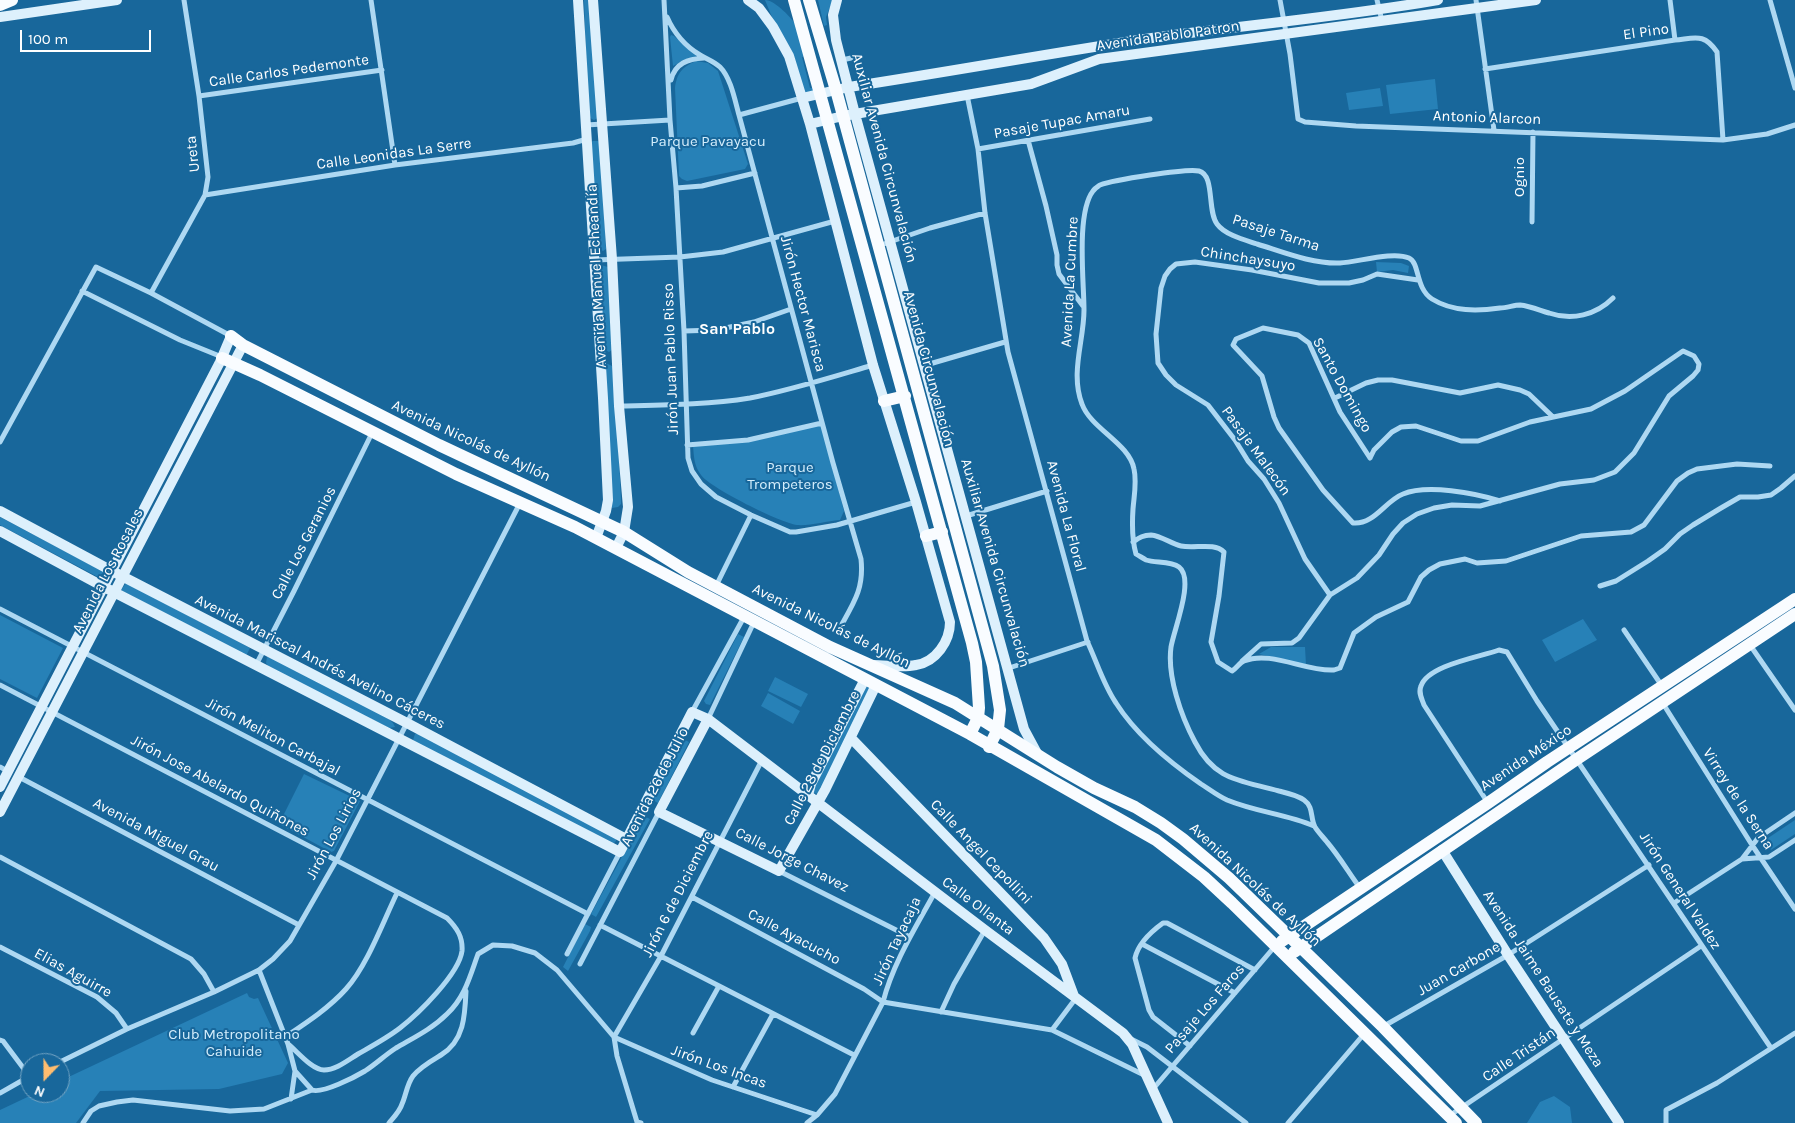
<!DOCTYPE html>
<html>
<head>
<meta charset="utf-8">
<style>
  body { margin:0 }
  #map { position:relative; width:1795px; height:1123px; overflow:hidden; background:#18679b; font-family:Karla,sans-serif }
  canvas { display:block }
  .north { position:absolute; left:20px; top:1053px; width:50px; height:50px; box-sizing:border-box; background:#18679b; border:1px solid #74a4c3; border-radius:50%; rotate:202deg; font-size:14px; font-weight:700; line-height:20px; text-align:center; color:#fff }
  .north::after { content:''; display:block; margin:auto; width:18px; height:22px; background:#ffbd6f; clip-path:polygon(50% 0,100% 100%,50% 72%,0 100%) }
  .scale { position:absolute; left:20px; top:30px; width:131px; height:22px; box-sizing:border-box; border:2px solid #fff; border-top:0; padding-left:6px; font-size:15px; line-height:18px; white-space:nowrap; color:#fff; -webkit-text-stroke:4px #18679b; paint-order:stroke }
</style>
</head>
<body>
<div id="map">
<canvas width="1795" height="1123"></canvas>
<div class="north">N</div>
<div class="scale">100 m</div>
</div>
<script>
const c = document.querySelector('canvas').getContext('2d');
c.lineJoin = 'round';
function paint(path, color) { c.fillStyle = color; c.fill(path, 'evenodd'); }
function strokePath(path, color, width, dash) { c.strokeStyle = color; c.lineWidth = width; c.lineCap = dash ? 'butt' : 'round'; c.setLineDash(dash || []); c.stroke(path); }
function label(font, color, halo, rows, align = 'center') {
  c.font = font + ' Karla,sans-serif'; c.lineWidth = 4; c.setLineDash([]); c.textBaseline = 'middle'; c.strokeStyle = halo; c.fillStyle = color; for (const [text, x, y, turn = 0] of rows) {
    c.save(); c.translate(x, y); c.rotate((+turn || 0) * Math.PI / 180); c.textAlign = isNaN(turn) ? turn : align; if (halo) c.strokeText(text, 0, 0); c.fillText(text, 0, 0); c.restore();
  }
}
paint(new Path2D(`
  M584,0H592L598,118L594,120L588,117Z
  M765,0C775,0 793,19 798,28C803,36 804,47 806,56L802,57L810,88L815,87L816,92L804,96Z
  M818,0H833L826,17L827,25L824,26Z
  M671,35L674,36L697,56L684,60L673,66L670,37Z
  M696,61L708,63L718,71L748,164L745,169L687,181L682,179L679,176L675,88C677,73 682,67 696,61Z
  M1435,79L1438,109L1390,114L1386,85Z
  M1380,88L1383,106L1349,110L1346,93Z
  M593,141H598L601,143L606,249L603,251L598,248L591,142Z
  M1376,262L1401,263L1409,266L1408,273L1393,270L1377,272Z
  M601,265L608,267L612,350L609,352L604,349L599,267Z
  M608,364L614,367L621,498V504L618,507L612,508L609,505L605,365Z
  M821,424L844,511L840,520C826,521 810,526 797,525C781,523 710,488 701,475C694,466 694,457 693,446L749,441Z
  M0,517L104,572L98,577L0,525Z
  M126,583L250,648L246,656L121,590Z
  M0,615L63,648L37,698L0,679Z
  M1583,619L1597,640L1555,662L1542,640Z
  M738,634L744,637L710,705L706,704L704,701Z
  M1271,647H1305L1306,665L1259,654Z
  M267,657L273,658L386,716L393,723L395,727L389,728L269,667L266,663Z
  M775,677L808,694L801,707L768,691Z
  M867,686L874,689L818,794L814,793L812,790Z
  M768,693L800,711L793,724L761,706Z
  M420,733L616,837V841L611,846L419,745L413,740L415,734Z
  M683,739L689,742L658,803L651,799Z
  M304,774L360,801L334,851L331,852L279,824Z
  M644,816L650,819L596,917L591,914Z
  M1795,820V834L1771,850L1765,840Z
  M585,924L591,927L590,931L568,971L563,967Z
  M247,993L249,997L254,999L258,998L288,1063L282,1074L219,1089L100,1091L76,1123H0V1110L36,1093H60V1081Z
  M1554,1096L1570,1107L1572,1123H1527L1540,1102Z`), '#2781b7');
strokePath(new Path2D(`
  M371,0L395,165
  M664,0L670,120L676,188L684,331L688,458L692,471L701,484L716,497L751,515L790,532H796L837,525L916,502
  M1280,0L1290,54L1298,119L1305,122L1356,126L1723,140L1767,134L1795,125
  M1377,0L1382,21
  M1476,0L1494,130
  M1670,0L1675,40
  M1770,0L1795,88
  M667,17C674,33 685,46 700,55C707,59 715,62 720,67C731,78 735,101 739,115L833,463L861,559C864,587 855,601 842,624
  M842,60L851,58
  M1485,69L1675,40C1696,38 1704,33 1717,52L1723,140
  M671,80C675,63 688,59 704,58
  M967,95L978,149L985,213L1008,352L1087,641C1097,662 1103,684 1116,703C1137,736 1169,762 1201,784C1209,789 1218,796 1227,800C1256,812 1286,814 1314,826
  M199,96L382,70
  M739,115L802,98
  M586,125L670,120
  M1028,140L1046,206L1057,255V265L1059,274L1083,306
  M978,149L1150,119
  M676,188L702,186L755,173
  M205,195L395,165L573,143L587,139
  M1532,222L1533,132
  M878,246L930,228L985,213
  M595,260L680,257L723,252L835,221
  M82,291L180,340L222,357
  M151,293L205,195L208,177L199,96L184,0
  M684,331L716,330L754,322L791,309
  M926,365L1005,342
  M1335,398L1366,383L1378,380H1392L1460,393L1498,385L1520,390L1529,394L1552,416
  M619,406C663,405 707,405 750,398C791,390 832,377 873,365
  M0,442L96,267L151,293L231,336
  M687,445L748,440L822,423
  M1370,458L1340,412L1309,343L1298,335L1263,328L1236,339L1233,345L1262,376L1274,417L1279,428L1323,490L1353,523C1374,525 1385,501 1403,494C1427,484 1475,493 1500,501
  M966,516L1047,491
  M1133,542C1139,538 1143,535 1151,535C1162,536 1171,544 1181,546C1195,549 1214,542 1224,552L1219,596L1211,642L1218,662L1232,671C1237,668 1240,662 1244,661C1271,650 1306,672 1334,670L1340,668L1354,633L1376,617L1408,602L1421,577L1429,570L1440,564L1465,559L1477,563L1506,561L1581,536L1631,532L1644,525L1677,481L1688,473L1697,469L1737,464L1770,466
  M716,586L751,515
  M1600,586L1616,581L1648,561L1665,549L1680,534L1693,525L1721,508L1740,497H1758L1771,495L1781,488L1795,476
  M1330,595L1305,559L1279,503L1264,479L1248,461L1235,440L1208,405L1176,385L1166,375L1158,363L1156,334L1161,288L1165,276L1170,269L1176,264L1195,262L1252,270L1319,283H1349L1363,280L1377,274L1418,280
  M0,609L588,914
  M1624,630L1662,686
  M1750,645L1795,710
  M1242,661L1261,644L1292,643L1299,638L1330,595L1357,578L1379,555L1393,534L1403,523L1417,514L1434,508L1452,505L1480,506L1560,484L1594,480L1615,472L1634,453L1669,396L1693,376L1698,370L1699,364L1694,356L1683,351L1625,391L1591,409L1530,422L1478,441H1461L1416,426L1401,427L1392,432L1374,450L1370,458
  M256,665L294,591L372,433
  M1009,668L1088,642
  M0,685L447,918C457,928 463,937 462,951C459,974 418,1014 400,1028C387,1038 372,1046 358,1054C348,1060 336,1070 324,1070C312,1070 297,1051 288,1044
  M1662,702L1752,845L1795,909
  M692,712L744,617
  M708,719L754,622
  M762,760L661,956L614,1037L712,1080L817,1115
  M0,767L9,772
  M17,776L299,925
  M1488,803L1424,705C1422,699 1418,693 1421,686C1428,665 1480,657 1499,650L1507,652L1537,701L1771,1048
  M0,857L191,959L204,974L214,992
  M1742,859L1769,857L1795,840
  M779,871L910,937
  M1360,888C1349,873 1339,856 1327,842C1323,837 1318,832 1315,827C1310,818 1314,807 1304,800C1297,795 1287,793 1279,791C1240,780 1215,781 1195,742C1181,716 1167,676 1171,647C1174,629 1195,579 1179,567C1171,561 1155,563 1146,560C1143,558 1139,556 1136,554C1132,540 1132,524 1133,509C1134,496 1137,482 1134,469C1129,443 1091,429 1082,404C1070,373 1084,341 1084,310C1084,282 1076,213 1093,191C1095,188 1097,187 1100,185C1113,180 1187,168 1199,171C1215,175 1207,211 1217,224C1225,235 1245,240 1257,244C1283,252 1312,264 1340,263C1358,262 1393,251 1409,258C1420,263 1415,288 1432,299C1453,312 1478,311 1500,308C1507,308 1514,305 1520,305C1530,306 1539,310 1549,313C1572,321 1596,315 1613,298
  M692,897L864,989L883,1002C893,963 916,927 935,892
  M1674,903L1742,859L1758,838L1795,813
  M600,925L854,1055
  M1142,944L1235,993
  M0,947L97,997L116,1013L127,1029
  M567,954L620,852
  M580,964L659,812
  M259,970L288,1044L295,1071L312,1090
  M941,1012L954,984L985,930
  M1384,1026L1508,955L1649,865
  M1052,1030L1076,998
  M693,1033L719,986
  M285,1037C306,1023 329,1008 346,989C367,966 383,922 397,893
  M1131,1039L1147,1047L1246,1123
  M0,1040L3,1041L30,1077
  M1190,1046L1153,1017L1149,1010L1135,958C1138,944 1152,931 1163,923H1167L1255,970
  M58,1063L127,1029L214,992L259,970L273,959L290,941L336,861L520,503
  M733,1087L773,1014
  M1153,1089L1276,945
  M0,1093L30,1076
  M291,1099L295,1071
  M1449,1116L1701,946
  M83,1123L91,1111L99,1106L117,1102L133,1100L230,1111L264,1109L312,1090C322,1094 355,1077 365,1071C376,1064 385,1055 396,1048C413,1038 432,1029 447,1014C465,997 470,976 478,954L493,945L512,946L535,953L557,970L614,1037L617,1056L637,1122L641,1123
  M389,1123C394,1117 400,1111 402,1104C406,1095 407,1084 413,1076C420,1067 431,1061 441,1055C464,1041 465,1016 466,991
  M807,1123L817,1115L835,1094L883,1002L1052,1030L1144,1075
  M1288,1123L1364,1034
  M1666,1123V1110L1717,1083L1795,1033`), '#aed8f2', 5);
strokePath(new Path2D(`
  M578,0L603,398L608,500L606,511L596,538
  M593,0L612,259L619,406L628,507L624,532L616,548
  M748,0L759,8L773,27L789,56L810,124L873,365L916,502L950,622C950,641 936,662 916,665C902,668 887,665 873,665
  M837,0L833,15L836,40L855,114L1024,729L1038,755
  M0,17L117,0
  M802,98L849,87C948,72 1046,54 1145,39C1243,25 1341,17 1438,0
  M810,124L843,116L1031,84L1099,59L1536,0
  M0,511L112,571L407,723L626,839
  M0,531L104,587L620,852L692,712L708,719L985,930L1123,1033L1132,1044L1168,1123
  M708,719L659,812L779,871L825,790L876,685
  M851,738L1044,938L1062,964L1074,996
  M0,787L220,362L231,336
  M808,795L811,784L865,679
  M0,812L243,345
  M1442,850L1508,955L1619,1123`), '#ddf0fc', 10);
strokePath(new Path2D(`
  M794,0L972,643L976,662L979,708L978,718L970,734
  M809,0L836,90L993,666L1000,710L998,729L989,747
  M0,5L12,0
  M231,336L243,345L439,445L624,532L688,572L830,647L955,703L1057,767L1094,788L1135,807L1161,823L1183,839L1229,878L1383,1027L1476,1123
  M222,358L260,375L456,474L575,527L970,734L1156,840L1204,877L1232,903L1456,1123
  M884,401L905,396
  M926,536L942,532
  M1282,941L1488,803L1547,762L1795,599
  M1294,952L1577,759L1795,614`), '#f9fcff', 12);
label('15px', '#fff', '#18679b', [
  ["El Pino",1646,32,-8],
  ["Avenida Pablo Patron",1168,36,-8],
  ["Calle Carlos Pedemonte",289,71,-8],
  ["Antonio Alarcon",1487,118,2],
  ["Pasaje Tupac Amaru",1062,122,-10],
  ["Ureta",193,154,-96],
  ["Calle Leonidas La Serre",394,154,-8],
  ["Auxiliar Avenida Circunvalación",884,158,75],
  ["Ognio",1520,177,-90],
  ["Pasaje Tarma",1276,233,18],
  ["Chinchaysuyo",1248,259,9],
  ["Avenida Manuel Echeandía",597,276,-93],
  ["Avenida La Cumbre",1070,282,-87],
  ["Jirón Hector Marisca",803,304,75],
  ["Jirón Juan Pablo Risso",671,359,-92],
  ["Avenida Circunvalación",929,369,75],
  ["Santo Domingo",1342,385,61],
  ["Avenida Nicolás de Ayllón",471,441,25],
  ["Pasaje Malecón",1256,451,54],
  ["Avenida La Floral",1066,516,75],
  ["Calle Los Geranios",304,543,-63],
  ["Auxiliar Avenida Circunvalación",995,563,74],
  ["Avenida Los Rosales",108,571,-63],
  ["Avenida Nicolás de Ayllón",831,626,26],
  ["Avenida Mariscal Andrés Avelino Cáceres",320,662,27],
  ["Jirón Meliton Carbajal",273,737,28],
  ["Calle 28 de Diciembre",822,758,-63],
  ["Avenida México",1526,758,-34],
  ["Jirón Jose Abelardo Quiñones",220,786,28],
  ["Avenida 26 de Julio",655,787,-63],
  ["Virrey de la Serna",1738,799,57],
  ["Jirón Los Lirios",334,834,-62],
  ["Avenida Miguel Grau",156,835,28],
  ["Calle Angel Cepollini",981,852,46],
  ["Calle Jorge Chavez",792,860,27],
  ["Avenida Nicolás de Ayllón",1255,885,43],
  ["Jirón General Valdez",1680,891,57],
  ["Jirón 6 de Diciembre",678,894,-63],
  ["Calle Ollanta",978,906,37],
  ["Calle Ayacucho",794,937,28],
  ["Jirón Tayacaja",897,941,-65],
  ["Juan Carbone",1459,969,-30],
  ["Elias Aguirre",73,973,29],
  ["Avenida Jaime Bausate y Meza",1543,979,57],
  ["Pasaje Los Faros",1205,1009,-49],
  ["Calle Tristán",1519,1055,-34],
  ["Jirón Los Incas",719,1067,20]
]);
label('15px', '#d5eefc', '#18679b', [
  ["Parque Pavayacu",708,142],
  ["Parque",790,468],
  ["Trompeteros",790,485],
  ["Club Metropolitano",234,1035],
  ["Cahuide",234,1052]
]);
label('bold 16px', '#fff', '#18679b', [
  ["San Pablo",737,329]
]);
</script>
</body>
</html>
